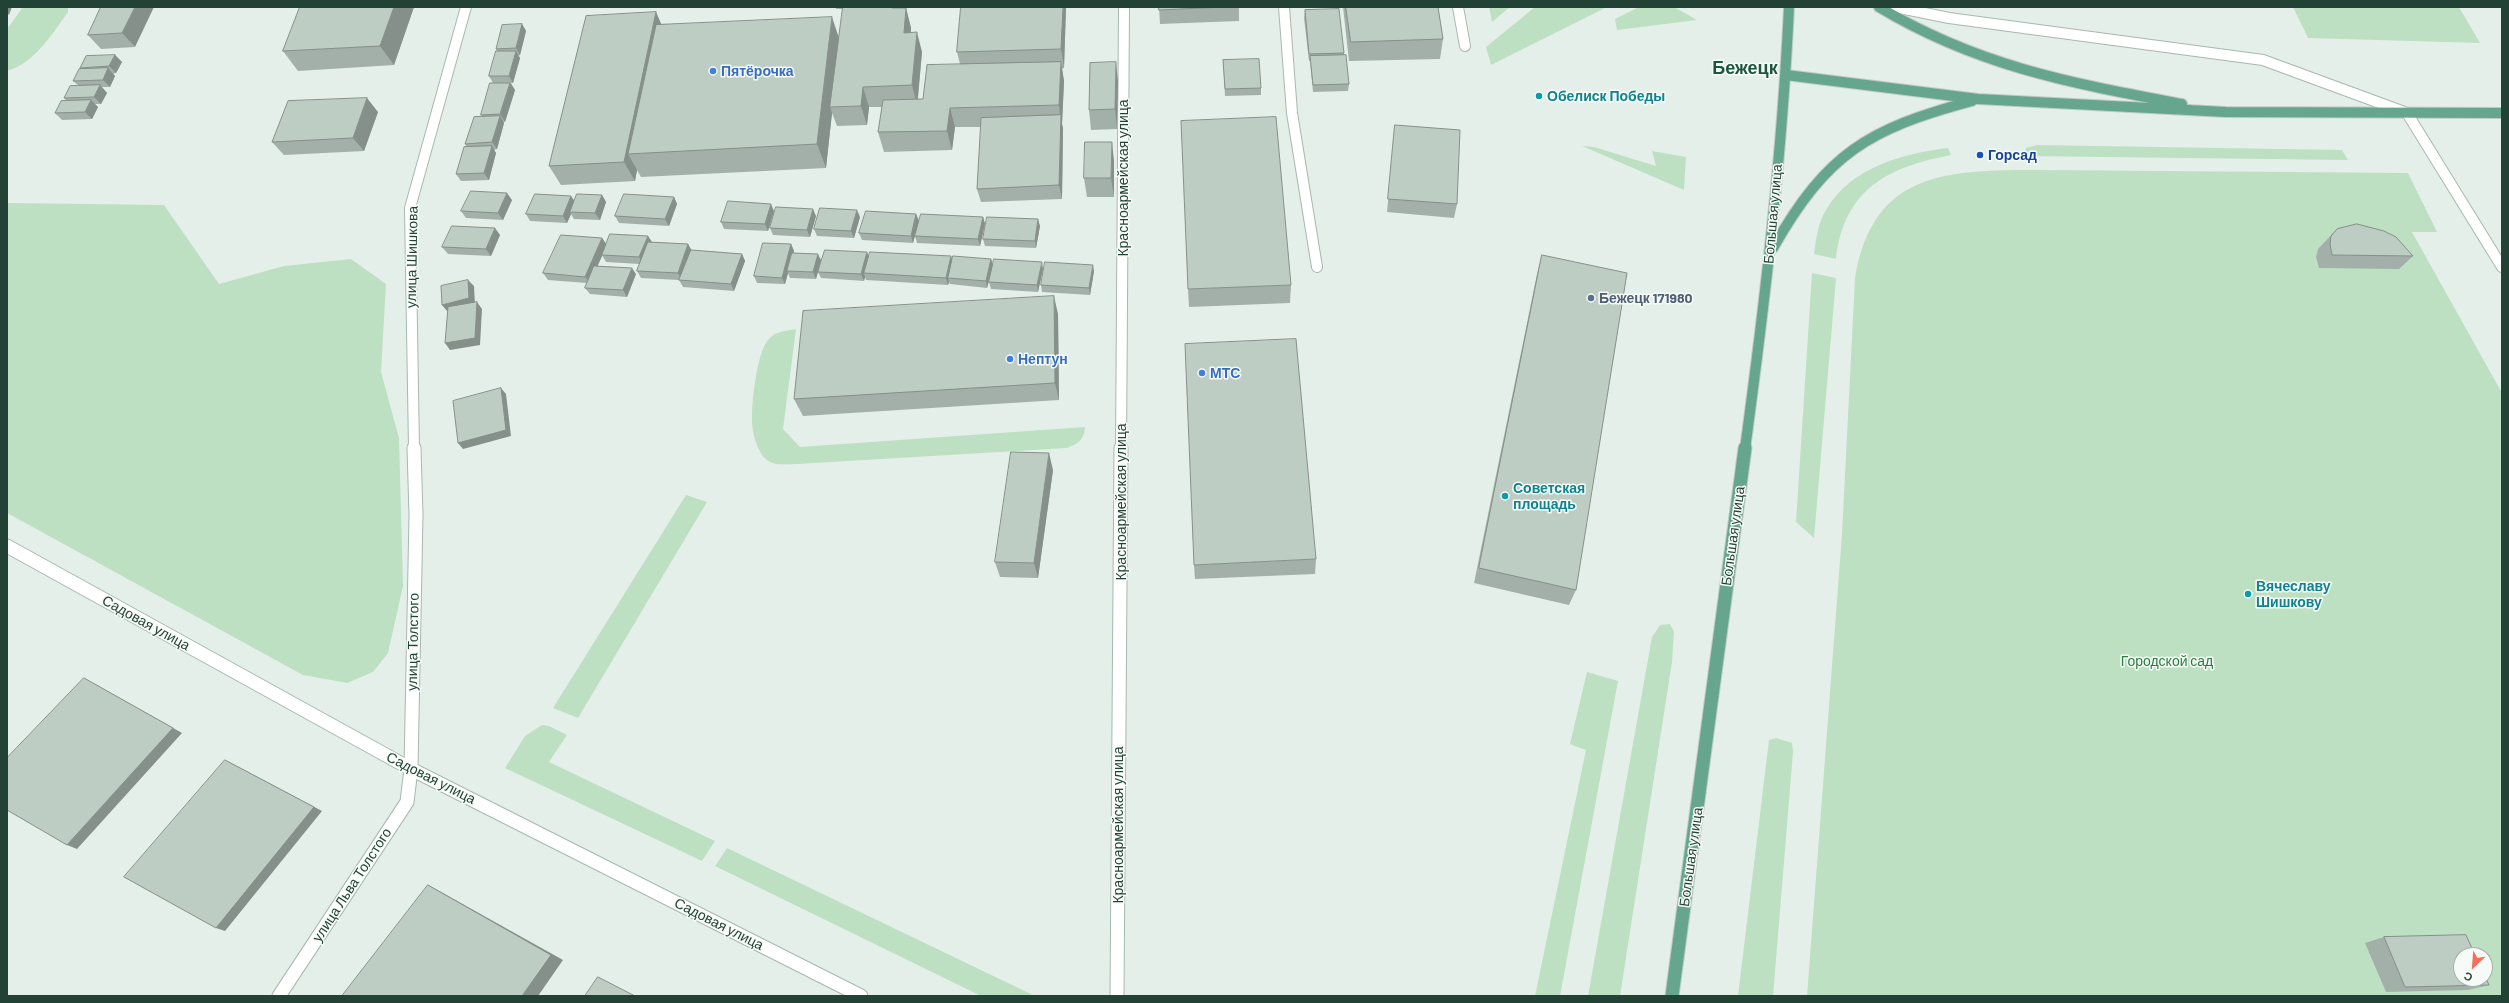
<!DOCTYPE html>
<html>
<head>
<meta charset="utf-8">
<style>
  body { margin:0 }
  #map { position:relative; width:2509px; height:1003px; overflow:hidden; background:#e5efe9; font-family:Barlow,sans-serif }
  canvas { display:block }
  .frame { position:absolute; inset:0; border:8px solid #234236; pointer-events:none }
  .north { position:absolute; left:2453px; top:947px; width:40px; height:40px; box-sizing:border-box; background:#f6fbf8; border:1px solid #a2b1aa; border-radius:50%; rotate:206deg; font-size:11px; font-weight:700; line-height:16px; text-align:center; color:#234236 }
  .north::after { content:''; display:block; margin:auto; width:14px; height:18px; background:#f86d5a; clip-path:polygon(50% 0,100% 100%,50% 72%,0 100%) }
</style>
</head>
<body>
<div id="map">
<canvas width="2509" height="1003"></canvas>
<div class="frame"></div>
<div class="north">С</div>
</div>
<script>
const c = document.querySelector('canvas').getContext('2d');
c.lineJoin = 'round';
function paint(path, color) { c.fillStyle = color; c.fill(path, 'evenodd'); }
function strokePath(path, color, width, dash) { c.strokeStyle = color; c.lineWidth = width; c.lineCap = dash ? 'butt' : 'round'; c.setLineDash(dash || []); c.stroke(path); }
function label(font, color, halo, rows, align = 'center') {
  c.font = font + ' Barlow,sans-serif'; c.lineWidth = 3; c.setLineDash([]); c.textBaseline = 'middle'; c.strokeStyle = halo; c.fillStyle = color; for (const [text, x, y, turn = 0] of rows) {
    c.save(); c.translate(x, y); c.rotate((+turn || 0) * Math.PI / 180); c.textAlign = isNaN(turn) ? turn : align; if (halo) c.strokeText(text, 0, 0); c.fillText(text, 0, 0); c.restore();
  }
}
paint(new Path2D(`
  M23,7H68V12C52,34 35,63 7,71V29Z
  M1489,7H1510L1492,22Z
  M1535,7H1607L1491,65L1486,47Z
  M1639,7H1674L1697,20L1617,30L1615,19Z
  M2293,7H2459L2480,43L2308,38Z
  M2037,145L2342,150L2348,160L2025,156L2026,148Z
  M1582,146L1594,147L1656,166L1652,151L1686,157L1684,190Z
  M1948,148L1951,155C1888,167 1844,189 1836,259L1814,254C1816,239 1818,223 1826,210C1850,168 1903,153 1948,148Z
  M2040,170L2408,173L2437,232H2412L2502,393V996H1807L1842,534L1855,278C1873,170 1949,170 2040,170ZM2461,955H2485V979H2461Z
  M7,203L164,205L219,284L284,266L351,259L386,284L381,372L399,438L403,586L388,653L373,672L347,683L303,675L7,513Z
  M1812,273L1836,278L1814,538L1796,522Z
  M796,329L783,429L800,447L1085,427C1084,440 1079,443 1067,448L797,464C787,464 774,466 767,460C757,453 751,429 752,417C752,400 757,353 768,340C775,331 786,331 796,329Z
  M686,495L707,502L578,718L553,708Z
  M1670,624L1674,632L1672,662L1620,996H1588L1652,637L1660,625Z
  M1587,672L1618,681L1560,996H1535L1586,750L1570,744Z
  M542,725L549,726L567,735L549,762L715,841L702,861L505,768L525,736Z
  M1776,738L1792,743L1793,752L1773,996H1738L1769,740Z
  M727,848L1035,996H981L715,866Z`), '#bde0c2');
const lane = new Path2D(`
  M1284,7L1292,113L1317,267
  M1458,7L1465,46
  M1895,7L1949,18L2263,60L2407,113L2502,267`);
const streetFar1 = new Path2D(`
  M414,449L410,208L466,7
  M1121,449L1124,7`);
const street = new Path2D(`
  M7,546L411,769L861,996
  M279,996L407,802L411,769L416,515L414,448
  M1117,996L1121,448`);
const primaryFar1 = new Path2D(`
  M1879,7C1977,66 2071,83 2182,104
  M1786,75L1978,99L2226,112L2502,113
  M1773,248C1827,153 1868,129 1972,101
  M1745,449C1765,301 1782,156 1789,7`);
const primary = new Path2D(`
  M1672,996L1745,448`);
strokePath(lane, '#a7b8b0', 12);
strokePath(streetFar1, '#a7b8b0', 12);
strokePath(street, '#a7b8b0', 15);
strokePath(primaryFar1, '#c1cac7', 12);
strokePath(primary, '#c1cac7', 15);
strokePath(lane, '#fff', 10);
strokePath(streetFar1, '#fff', 10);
strokePath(street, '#fff', 13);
strokePath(primaryFar1, '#67a68e', 10);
strokePath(primary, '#67a68e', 13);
paint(new Path2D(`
  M101,7L135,47L101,49L88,35Z
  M300,7H414L394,65L298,71L283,51Z
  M836,7H896V8H906L911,28V32L922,52L918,99H923L960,64L957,52L961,7H1066L1064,68L1062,69L1064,81L1062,124L1063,128L1062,199L981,202L977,189L981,127H955L952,150L884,152L878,132L882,107H869L867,125L837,126L832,113L826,168L641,177L637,170L635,181L561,185L549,166L656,12L661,24L839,37L843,9H836Z
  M1159,7H1239V21L1160,24Z
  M1343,7H1438L1443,39L1440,59L1349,61Z
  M1305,10L1344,53V55L1349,84L1348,91L1313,92L1310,61H1309L1304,18Z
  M522,24L526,31L520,55L518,56L520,58L513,83H511L515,90L505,122H503L504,123L497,149L494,150L496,153L489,180L461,181L456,174L467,147L465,144L482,117L481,115L493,83L489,76L497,51L496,49Z
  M115,55L122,62L116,73L113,74L115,76L110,87H102L107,93L101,104H95L98,107L92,119L62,120L55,113L67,101L64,98L79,86L73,81L81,69L80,68Z
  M1223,60L1261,88V95L1225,96Z
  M1118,81L1117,129L1091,130L1089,110Z
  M378,112L364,151L284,155L272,142Z
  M1395,125L1457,204L1454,218L1387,212Z
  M1114,161V197H1087L1084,178Z
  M602,195L606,202L600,220L574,219L571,214L567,223L530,221L526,214Z
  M674,197L677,204L669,226L619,223L615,216Z
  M512,200L503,220L466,218L461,211Z
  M774,211L768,231L724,229L721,222Z
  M916,214L919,221L913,243L862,240L859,233Z
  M816,216L810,237L773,235L770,228Z
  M860,217L854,238L817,236L814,229Z
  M983,217L985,224L980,246L917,243L915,236Z
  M1040,226L1036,248L985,246L983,239Z
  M2337,229L2413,256L2399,269L2319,268L2316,257L2318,249Z
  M500,235L491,256L448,254L442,247Z
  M648,236L651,242L688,244L691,250L742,254L745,261L734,291L683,287L679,280L641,278L637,271L640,264L606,262L602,255L597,266L636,274L627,297L590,294L585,288L587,283L548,280L543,273L602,238L606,244Z
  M791,244L794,251V253L821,260L819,269L869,256H951L952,259H991L993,266L987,288L950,284L949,282L948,285L866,280L865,277L864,281L821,278L818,272L816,279L790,278L788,273L785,284L757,283L754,276Z
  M1542,255L1576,590L1569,605L1474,583L1537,274Z
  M1043,269L1038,292L991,289L989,282Z
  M1094,271L1090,295L1042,292L1041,285Z
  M1291,285L1290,303L1189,307L1188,289Z
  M1058,314L1059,400L803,416L794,399Z
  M1053,470L1038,578L1000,577L995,562Z
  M1316,559L1315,574L1195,579L1194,565Z
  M2384,937L2489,985L2468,990L2386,992L2365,943Z`), '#a3b0a9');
paint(new Path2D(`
  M7,7H12L9,15L7,13Z
  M135,7H154L135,47L122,33Z
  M394,7H414L394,65L380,46Z
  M1063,7H1066L1064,68L1061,49Z
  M906,8L911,28L909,53L904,33Z
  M656,12L665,33L628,154L637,170L635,181L624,162Z
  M832,17L840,41L830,107L832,113L826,168L817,144Z
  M522,24L526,31L520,55L516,48Z
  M917,32L922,52L917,105L912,85Z
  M516,51L520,58L513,83L509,76Z
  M115,55L122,62L116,73L109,66Z
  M1061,62L1064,81L1062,124L1063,128L1062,199L1059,185L1060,116L1059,105Z
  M1116,62L1118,81L1117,129L1115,109Z
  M108,68L115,76L110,87L103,80Z
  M510,83L515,90L505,122L500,114Z
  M100,85L107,93L101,104L94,97Z
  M863,87L869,107L867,125L861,106Z
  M367,98L378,112L364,151L353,138Z
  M91,100L98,107L92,119L85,112Z
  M950,108L955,127L952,150L947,131Z
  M500,116L504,123L497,149L492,142Z
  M1112,142L1114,161V197L1111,178Z
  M492,146L496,153L489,180L484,173Z
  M507,193L512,200L503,220L498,213Z
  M602,195L606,202L600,220L595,213Z
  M571,196L576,203L570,212L571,214L567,223L563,216Z
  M674,197L677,204L669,226L665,219Z
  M771,204L774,211L768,231L765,224Z
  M813,209L816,216L810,237L807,230Z
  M857,210L860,217L854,238L851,231Z
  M916,214L919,221L913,243L911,236Z
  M983,217L985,224L980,246L978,239Z
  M1038,219L1040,226L1036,248L1035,241Z
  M495,228L500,235L491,256L486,249Z
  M648,236L652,242L643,264L639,257Z
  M602,238L607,245L590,283L585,277Z
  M688,244L692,251L682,280L678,273Z
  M791,244L794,251L788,272L787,271L788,273L785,284L782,278Z
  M867,252L870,259L864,273L865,277L864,281L861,274Z
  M742,254L745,261L734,291L731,284Z
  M818,254L821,260L816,279L813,272Z
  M951,256L953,263L948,278L949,282L948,285L946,278Z
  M991,259L993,266L987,288L986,281Z
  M1042,262L1043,269L1038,292L1037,285Z
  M1093,265L1094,271L1090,295L1089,288Z
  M632,268L636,274L627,297L623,290Z
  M468,280L474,286L475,305L447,311L442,305Z
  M1054,296L1058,314L1059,400L1055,383Z
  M477,302L482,309L480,345L450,350L445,343Z
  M501,388L506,394L511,436L463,449L458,443Z
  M1049,453L1053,470L1038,578L1034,563Z
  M93,683L182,733L77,849L67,845Z
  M225,760L322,811L225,931L216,928Z
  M428,885L441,892L563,960L538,996H522Z`), '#849089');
const building = new Path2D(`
  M101,7H135L122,33L88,35Z
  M300,7H394L380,46L283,51Z
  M843,7H892V8H906L904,33L917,32L912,85L863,87L861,106L830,107Z
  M961,7H1063L1061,49L957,52Z
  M1159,7H1224L1159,10Z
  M1346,7H1438L1443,39L1351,42Z
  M1339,9L1344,53L1309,54L1305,10Z
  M656,12L624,162L549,166L586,16Z
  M832,17L817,144L628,154L656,25Z
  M522,24L516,48L496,49L502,25Z
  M496,51H516L509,76H489Z
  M115,55L109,66L80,68L86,56Z
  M1346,55L1349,84L1313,85L1310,56Z
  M1259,59L1261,88L1225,89L1223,60Z
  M1061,62L1059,105L950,108L947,131L878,132L883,100L923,99L927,65Z
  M1116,62L1115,109L1089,110L1090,63Z
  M108,68L103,80L73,81L79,69Z
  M490,83H510L500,114L481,115Z
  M100,85L94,97L64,98L70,86Z
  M367,98L353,138L272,142L288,101Z
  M91,100L85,112L55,113L61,101Z
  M1061,115L1059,185L977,189L981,118Z
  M500,116L492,142L465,144L474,117Z
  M1276,117L1291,285L1188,289L1181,121Z
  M1395,125L1460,130L1457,204L1388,199Z
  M1085,142H1112L1111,178H1084Z
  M492,146L484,173L456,174L464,147Z
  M471,191L507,193L498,213L461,211Z
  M535,194L571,196L563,216L526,214Z
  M577,194L602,195L595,213L570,212Z
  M624,194L674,197L665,219L615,216Z
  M728,201L771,204L765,224L721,222Z
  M776,207L813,209L807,230L770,228Z
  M820,208L857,210L851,231L814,229Z
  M866,211L916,214L911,236L859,233Z
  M921,214L983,217L978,239L915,236Z
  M987,217L1038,219L1035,241L983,239Z
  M2357,224L2384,231L2396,237L2413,256L2332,255L2330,244L2331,236L2337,229Z
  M452,226L495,228L486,249L442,247Z
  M610,234L648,236L639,257L602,255Z
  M561,235L602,238L585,277L543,273Z
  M648,242L688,244L678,273L637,271Z
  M763,243L791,244L782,278L754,276Z
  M691,250L742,254L731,284L679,280Z
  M825,250L867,252L861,274L818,272Z
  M870,252L951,256L946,278L864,273Z
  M792,253L818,254L813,272L787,271Z
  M1542,255L1627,273L1576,590L1479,568Z
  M953,256L991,259L986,281L948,278Z
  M994,259L1042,262L1037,285L989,282Z
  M1045,262L1093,265L1089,288L1041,285Z
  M594,266L632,268L623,290L585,288Z
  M468,280L469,298L442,305L441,286Z
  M1054,296L1055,383L794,399L803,311Z
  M477,302L475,338L445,343L448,307Z
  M1296,339L1316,559L1194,565L1185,344Z
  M501,388L506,430L458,443L453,401Z
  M1011,452L1049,453L1034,563L995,562Z
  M84,678L173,728L67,845L7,810V758Z
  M225,760L314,807L216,928L124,877Z
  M428,885L551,955L522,996H342Z
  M2466,935L2475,955H2461V979H2485V976L2489,985L2405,987L2384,937Z
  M598,977L635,996H585Z`);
paint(building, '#bdcdc4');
strokePath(building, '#849089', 1);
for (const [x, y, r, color] of [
  [713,71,4,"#3f7fe0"],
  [1539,96,4,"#0f9aa8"],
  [1980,155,4,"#1a4fb4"],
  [1591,298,4,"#5c6f8a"],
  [1010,359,4,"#3f7fe0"],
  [1202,373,4,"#3f7fe0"],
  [1505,496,4,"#0f9aa8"],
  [2248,594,4,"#0f9aa8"]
]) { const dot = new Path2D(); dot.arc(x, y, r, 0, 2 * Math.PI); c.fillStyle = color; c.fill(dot); strokePath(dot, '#f6fbf8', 1.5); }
label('bold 14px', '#366cbe', '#f6fbf8', [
  ["Пятёрочка",721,71],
  ["Нептун",1018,359],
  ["МТС",1210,373]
], 'left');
label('bold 14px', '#0d838f', '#f6fbf8', [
  ["Обелиск Победы",1547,96],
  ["Советская",1513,488],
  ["площадь",1513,504],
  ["Вячеславу",2256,586],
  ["Шишкову",2256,602]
], 'left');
label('bold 14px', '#164399', '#f6fbf8', [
  ["Горсад",1988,155]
], 'left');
label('14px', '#234236', '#f6fbf8', [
  ["Красноармейская улица",1123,178,-90],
  ["Большая улица",1773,214,-85],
  ["улица Шишкова",412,257,-89],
  ["Красноармейская улица",1121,502,-90],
  ["Большая улица",1733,536,-82],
  ["Садовая улица",146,623,29],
  ["улица Толстого",413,642,-89],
  ["Садовая улица",431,778,27],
  ["Красноармейская улица",1118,825,-90],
  ["Большая улица",1691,857,-82],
  ["улица Льва Толстого",352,885,-57],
  ["Садовая улица",719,924,27]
]);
label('bold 14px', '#4e5e75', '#f6fbf8', [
  ["Бежецк 171980",1599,298]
], 'left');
label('14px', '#2b7b40', '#f6fbf8', [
  ["Городской сад",2167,661]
]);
label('bold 18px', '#1d5541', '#f6fbf8', [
  ["Бежецк",1745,68]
]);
</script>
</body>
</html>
